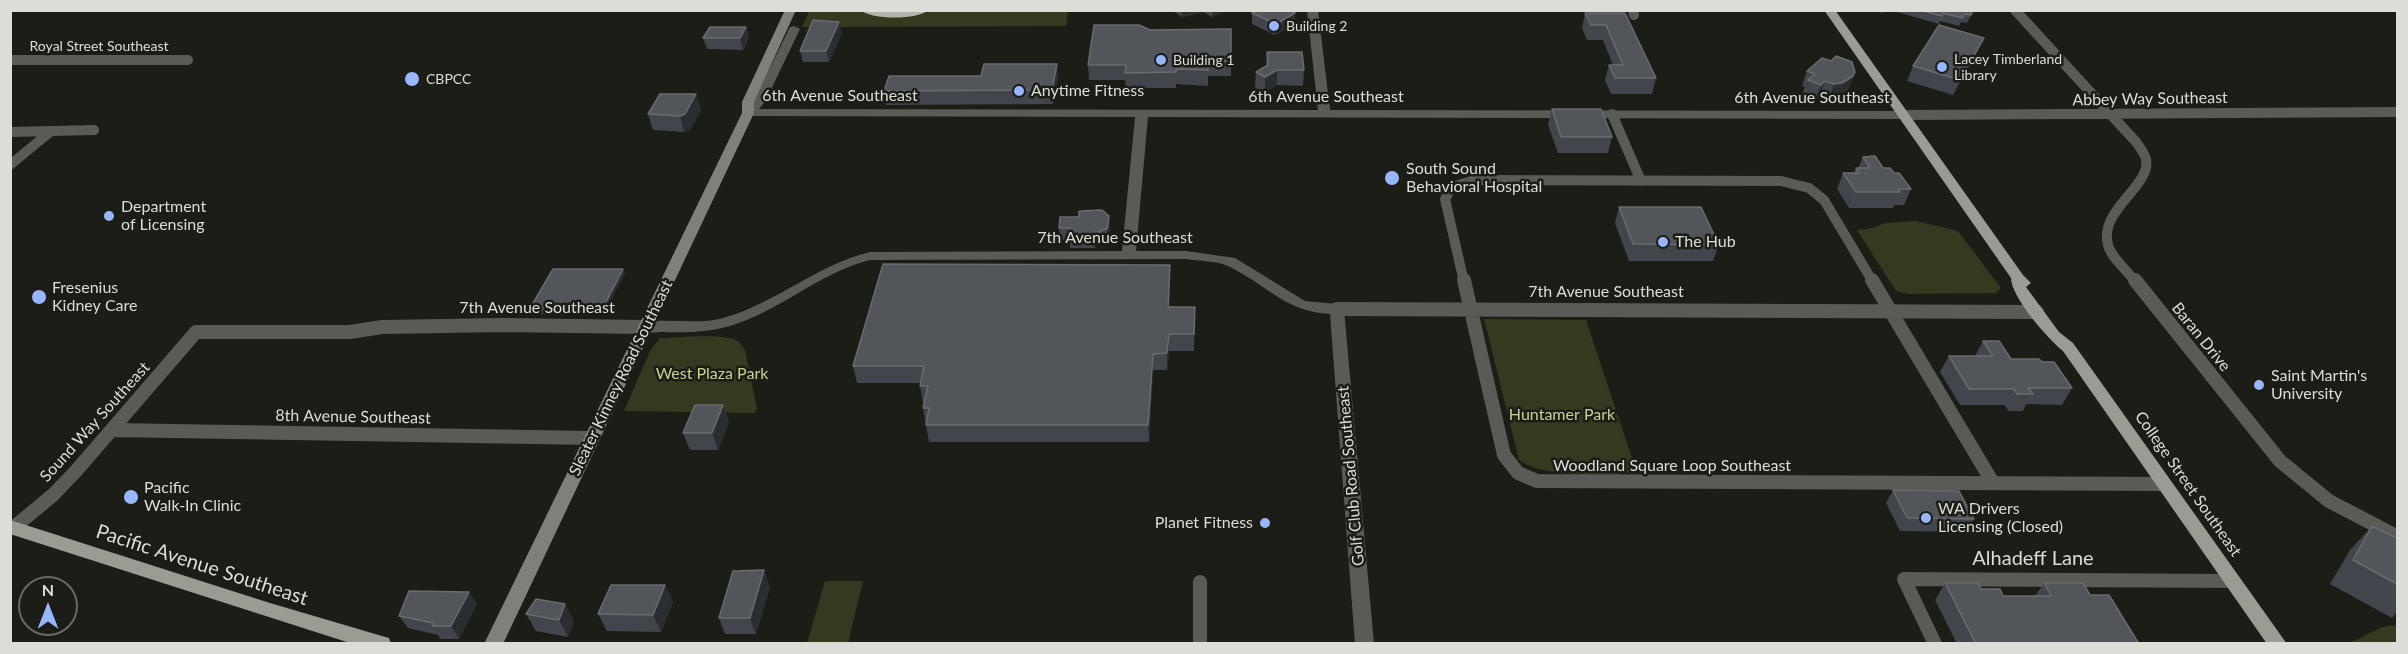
<!DOCTYPE html>
<html>
<head>
<meta charset="utf-8">
<style>
  body { margin:0 }
  #map { position:relative; width:2408px; height:654px; overflow:hidden; background:#1b1d16; font-family:Lato,sans-serif }
  canvas { display:block }
  .frame { position:absolute; inset:0; border:12px solid #dbddd7; pointer-events:none }
  .north { position:absolute; left:18px; top:576px; width:60px; height:60px; box-sizing:border-box; background:#1b1d16; border:2px solid #686a63; border-radius:50%; rotate:0deg; font-size:16px; font-weight:700; line-height:24px; text-align:center; color:#dbddd7 }
  .north::after { content:''; display:block; margin:auto; width:21px; height:27px; background:#97b6fd; clip-path:polygon(50% 0,100% 100%,50% 72%,0 100%) }
</style>
</head>
<body>
<div id="map">
<canvas width="2408" height="654"></canvas>
<div class="frame"></div>
<div class="north">N</div>
</div>
<script>
const c = document.querySelector('canvas').getContext('2d');
c.lineJoin = 'round';
function paint(path, color) { c.fillStyle = color; c.fill(path, 'evenodd'); }
function strokePath(path, color, width, dash) { c.strokeStyle = color; c.lineWidth = width; c.lineCap = dash ? 'butt' : 'round'; c.setLineDash(dash || []); c.stroke(path); }
function label(font, color, halo, rows, align = 'center') {
  c.font = font + ' Lato,sans-serif'; c.lineWidth = 5; c.setLineDash([]); c.textBaseline = 'middle'; c.strokeStyle = halo; c.fillStyle = color; for (const [text, x, y, turn = 0] of rows) {
    c.save(); c.translate(x, y); c.rotate((+turn || 0) * Math.PI / 180); c.textAlign = isNaN(turn) ? turn : align; if (halo) c.strokeText(text, 0, 0); c.fillText(text, 0, 0); c.restore();
  }
}
paint(new Path2D(`
  M936,10L1068,11L1066,26L802,27L809,11C822,11 834,10 847,11C878,12 904,20 936,10Z
  M1916,221L1958,231L2001,288L1996,293L1908,294L1896,291L1857,230L1872,228L1885,223Z
  M1484,319L1586,320L1637,473L1618,472V475C1590,473 1541,477 1519,460Z
  M660,338C676,338 727,332 739,342C741,344 743,347 745,350L757,409L754,413L624,411L650,351Z
  M825,581H863L848,643H807Z
  M2392,625L2397,627V643H2350L2380,628Z`), '#343a1f');
strokePath(new Path2D(`
  M1633,10L1634,15
  M2015,10L2137,143C2140,148 2145,154 2146,159C2152,186 2098,210 2108,245C2111,257 2128,272 2136,282
  M10,60H188
  M1612,114L1641,181
  M1904,115L2398,112
  M10,132L94,130
  M10,165L50,132
  M1464,282L1445,199L1452,187L1475,180L1781,181L1809,188L1824,200L1873,282`), '#5a5b57', 10);
strokePath(new Path2D(`
  M1464,280L1504,455L1518,473L1537,481L2163,484
  M1872,280L1993,483
  M2135,280L2280,461L2329,501L2398,537
  M1337,309L2037,312
  M113,430L592,438
  M13,528L53,495L76,471L196,332H350L382,327L503,325L645,327
  M1200,582V644
  M1935,644L1904,579L2232,581`), '#5a5b57', 14);
paint(new Path2D(`
  M1307,10H1318L1330,110L1904,111L1910,115L1904,119L1148,117L1136,251H1186L1235,258L1305,301L1337,304L1344,309L1374,644H1355L1330,314C1285,312 1266,284 1228,266C1217,261 1199,261 1186,259L870,260C822,272 783,308 736,324C713,332 688,333 663,332C654,332 643,335 638,327C640,323 639,323 645,322C671,318 697,325 723,318C775,304 816,265 870,252L1122,251L1135,117L744,116L742,113L754,100L790,27L794,26L800,29L765,102L759,109L1318,110Z`), '#5a5b57');
paint(new Path2D(`
  M785,10H796L754,102V113L503,644H484L742,113V102Z`), '#7e8079');
paint(new Path2D(`
  M1824,10H1835L2023,275L2031,283L2026,287L2059,332L2073,343L2287,644H2267L2063,351C2048,339 2011,297 2011,278Z
  M10,520L270,603L382,636L389,638L391,644H353L10,534Z`), '#999c93');
paint(new Path2D(`
  M860,10H929C917,20 872,20 860,10Z`), '#b2b5ab');
paint(new Path2D(`
  M1172,10H1227L1212,17L1203,12L1182,17Z
  M1872,10H1884L1883,13Z
  M1890,10H1974L1967,23L1961,22L1959,26L1940,21L1939,24Z
  M1252,13H1295V24L1275,35L1252,24Z
  M1585,13H1625L1656,78L1652,94H1611L1605,80L1609,65H1613L1603,40H1587L1582,28Z
  M746,27L749,38L743,50L707,49L703,38Z
  M1231,29V76H1208V86L1176,84V88H1126L1125,80H1089L1088,65L1150,30Z
  M842,33L829,62H803L800,51Z
  M1267,52L1304,70L1303,86L1277,85L1265,92L1255,88L1256,72L1266,66Z
  M1977,53L1953,95L1907,81L1913,66Z
  M1057,64L1058,78L1053,104L886,105L884,91Z
  M1807,71L1855,72L1847,91L1836,98L1829,100L1819,97L1815,101L1802,95L1805,87L1802,86Z
  M696,94L701,110L690,130L684,132L653,130L648,114Z
  M1552,109L1612,137L1608,153H1558L1548,125Z
  M1863,157L1894,173L1911,189L1904,205H1894L1893,208H1849L1837,189L1843,173H1854L1856,168H1858Z
  M1619,207L1719,245L1713,261H1629L1615,223Z
  M1109,216L1110,228L1108,241L1102,242V244H1096L1095,248H1070V240H1060L1059,228Z
  M623,269L625,273L603,315L531,314L529,310Z
  M1170,281L1169,307H1195L1194,351H1169L1167,370H1153L1149,442H929L923,408L924,403H923L920,386V383H857L853,366Z
  M1983,341L2011,359L2042,362L2072,388L2062,405L2026,404L2023,411H2008L2005,405H1960L1940,372L1949,356H1975Z
  M723,405L729,422L718,450H690L683,433Z
  M1893,490L1974,519L1967,532L1900,531L1886,503Z
  M2372,526L2397,538V612L2392,618L2330,584L2350,550Z
  M1945,583L1981,589L2003,596H2035L2044,583L2090,595L2139,644H1957L1935,600Z
  M665,585L673,602L661,632L607,631L598,614Z
  M770,587L756,634H725L719,618Z
  M477,604L459,639H440L438,635L408,628L399,616Z
  M565,604L574,621L568,637L536,631L526,614Z`), '#42454c');
paint(new Path2D(`
  M1182,10H1203V12L1182,17Z
  M1213,10H1227L1212,17Z
  M1295,13V24L1275,35L1276,24Z
  M839,22L842,33L829,62L826,51Z
  M746,27L749,38L743,50L740,38Z
  M1984,38L1977,53L1953,95L1960,80Z
  M1057,64L1058,78L1053,104L1052,90Z
  M1277,70V85L1265,92V77Z
  M1855,72L1847,91L1836,98L1829,100L1834,84Z
  M1825,81L1819,97L1815,101L1821,85Z
  M696,94L701,110L690,130L684,132L680,116Z
  M1109,216L1110,228L1108,241L1107,229Z
  M1095,232L1096,244L1095,248L1094,235Z
  M1170,265V281L1169,323L1168,307Z
  M623,269L625,273L603,315L602,310Z
  M1169,334V351L1167,370V353Z
  M1153,354V370L1149,442L1148,425Z
  M723,405L729,422L718,450L712,433Z
  M764,570L770,587L756,634L750,618Z
  M665,585L673,602L661,632L653,615Z
  M469,592L477,604L459,639L451,626Z
  M565,604L574,621L568,637L559,620Z`), '#2b2e30');
const building = new Path2D(`
  M1257,10H1290L1295,13L1276,24L1252,13Z
  M1921,10H1973L1971,15L1965,14L1963,18L1943,13L1942,16Z
  M1585,13H1625L1656,78H1615L1609,65H1623L1606,25H1591Z
  M813,20L839,22L826,51H800Z
  M1094,25H1139L1150,30L1231,29V61H1208V70L1176,69V72L1125,73L1126,65H1088Z
  M1939,25L1984,38L1960,80L1913,66Z
  M710,27H746L740,38H703Z
  M1267,52H1302L1304,70H1277L1265,77L1256,72L1268,65Z
  M1836,56L1852,62L1855,72L1853,76L1842,83L1834,84L1825,81L1821,85L1808,80L1815,74L1807,71L1822,58L1831,61Z
  M984,64H1057L1052,90L884,91L889,76H981Z
  M660,94H696L685,114L680,116L648,114Z
  M1552,109H1601L1612,137H1561Z
  M1875,156L1883,168H1890L1894,173H1899L1911,189H1898L1900,192H1856L1843,173H1859L1856,168H1870L1863,157Z
  M1619,207H1701L1719,245L1633,244Z
  M1102,210L1109,216L1107,229L1101,230V232H1095L1094,235H1069L1070,228H1059L1060,217H1079V211Z
  M883,264L1170,265L1168,307H1195L1194,334H1169L1167,353L1153,354L1148,425H926L929,408H923L928,386H920L924,366H853Z
  M553,269H623L602,310H529Z
  M1983,341H1999L2011,359H2039L2042,362H2054L2072,388H2028L2033,394H2017L2014,389H1969L1949,356H1993Z
  M695,405H723L712,433H683Z
  M1893,490L1959,491L1974,519L1907,518Z
  M2372,526L2397,538V584L2353,560Z
  M764,570L750,618H719L733,571Z
  M1945,583H1978L1981,589H2000L2003,596H2051L2044,583H2083L2090,595H2109L2139,644H1976Z
  M611,585H665L653,615L598,614Z
  M409,591L469,592L451,626H432L433,623L399,616Z
  M536,599L565,604L559,620L526,614Z`);
paint(building, '#52565b');
strokePath(building, '#686b6f', 1.5);
for (const [x, y, r, color] of [
  [1274,26,6,"#97b6fd"],
  [1161,60,6,"#97b6fd"],
  [1942,67,6,"#97b6fd"],
  [412,79,8,"#97b6fd"],
  [1019,91,6,"#97b6fd"],
  [1392,178,8,"#97b6fd"],
  [109,216,6,"#97b6fd"],
  [1663,242,6,"#97b6fd"],
  [39,297,8,"#97b6fd"],
  [2259,385,6,"#97b6fd"],
  [131,497,8,"#97b6fd"],
  [1926,518,6,"#97b6fd"],
  [1265,523,6,"#97b6fd"]
]) { const dot = new Path2D(); dot.arc(x, y, r, 0, 2 * Math.PI); c.fillStyle = color; c.fill(dot); strokePath(dot, '#1b1d16', 2); }
label('14px', '#dbddd7', '#1b1d16', [
  ["Building 2",1286,26],
  ["Lacey Timberland",1954,59],
  ["Library",1954,75],
  ["Building 1",1173,60],
  ["CBPCC",426,79]
], 'left');
label('14px', '#dbddd7', '#1b1d16', [
  ["Royal Street Southeast",99,46]
]);
label('16px', '#dbddd7', '#1b1d16', [
  ["Anytime Fitness",1031,91],
  ["South Sound",1406,169],
  ["Behavioral Hospital",1406,187],
  ["Department",121,207],
  ["of Licensing",121,225],
  ["The Hub",1675,242],
  ["Fresenius",52,288],
  ["Kidney Care",52,306],
  ["Saint Martin's",2271,376],
  ["University",2271,394],
  ["Pacific",144,488],
  ["Walk-In Clinic",144,506],
  ["WA Drivers",1938,509],
  ["Licensing (Closed)",1938,527],
  ["Planet Fitness",1253,523,"right"]
], 'left');
label('16px', '#dbddd7', '#1b1d16', [
  ["6th Avenue Southeast",840,96],
  ["6th Avenue Southeast",1326,97],
  ["6th Avenue Southeast",1812,98],
  ["Abbey Way Southeast",2150,99,-1],
  ["7th Avenue Southeast",1115,238],
  ["7th Avenue Southeast",1606,292],
  ["7th Avenue Southeast",537,308],
  ["Baran Drive",2201,337,51],
  ["Sleater Kinney Road Southeast",621,378,-64],
  ["8th Avenue Southeast",353,417,1],
  ["Sound Way Southeast",95,422,-48],
  ["Woodland Square Loop Southeast",1672,466],
  ["Golf Club Road Southeast",1351,476,-95],
  ["College Street Southeast",2188,484,55]
]);
label('16px', '#c5d591', '#1b1d16', [
  ["West Plaza Park",712,374],
  ["Huntamer Park",1562,415]
]);
label('20px', '#dbddd7', '#1b1d16', [
  ["Alhadeff Lane",2033,559],
  ["Pacific Avenue Southeast",202,565,18]
]);
</script>
</body>
</html>
